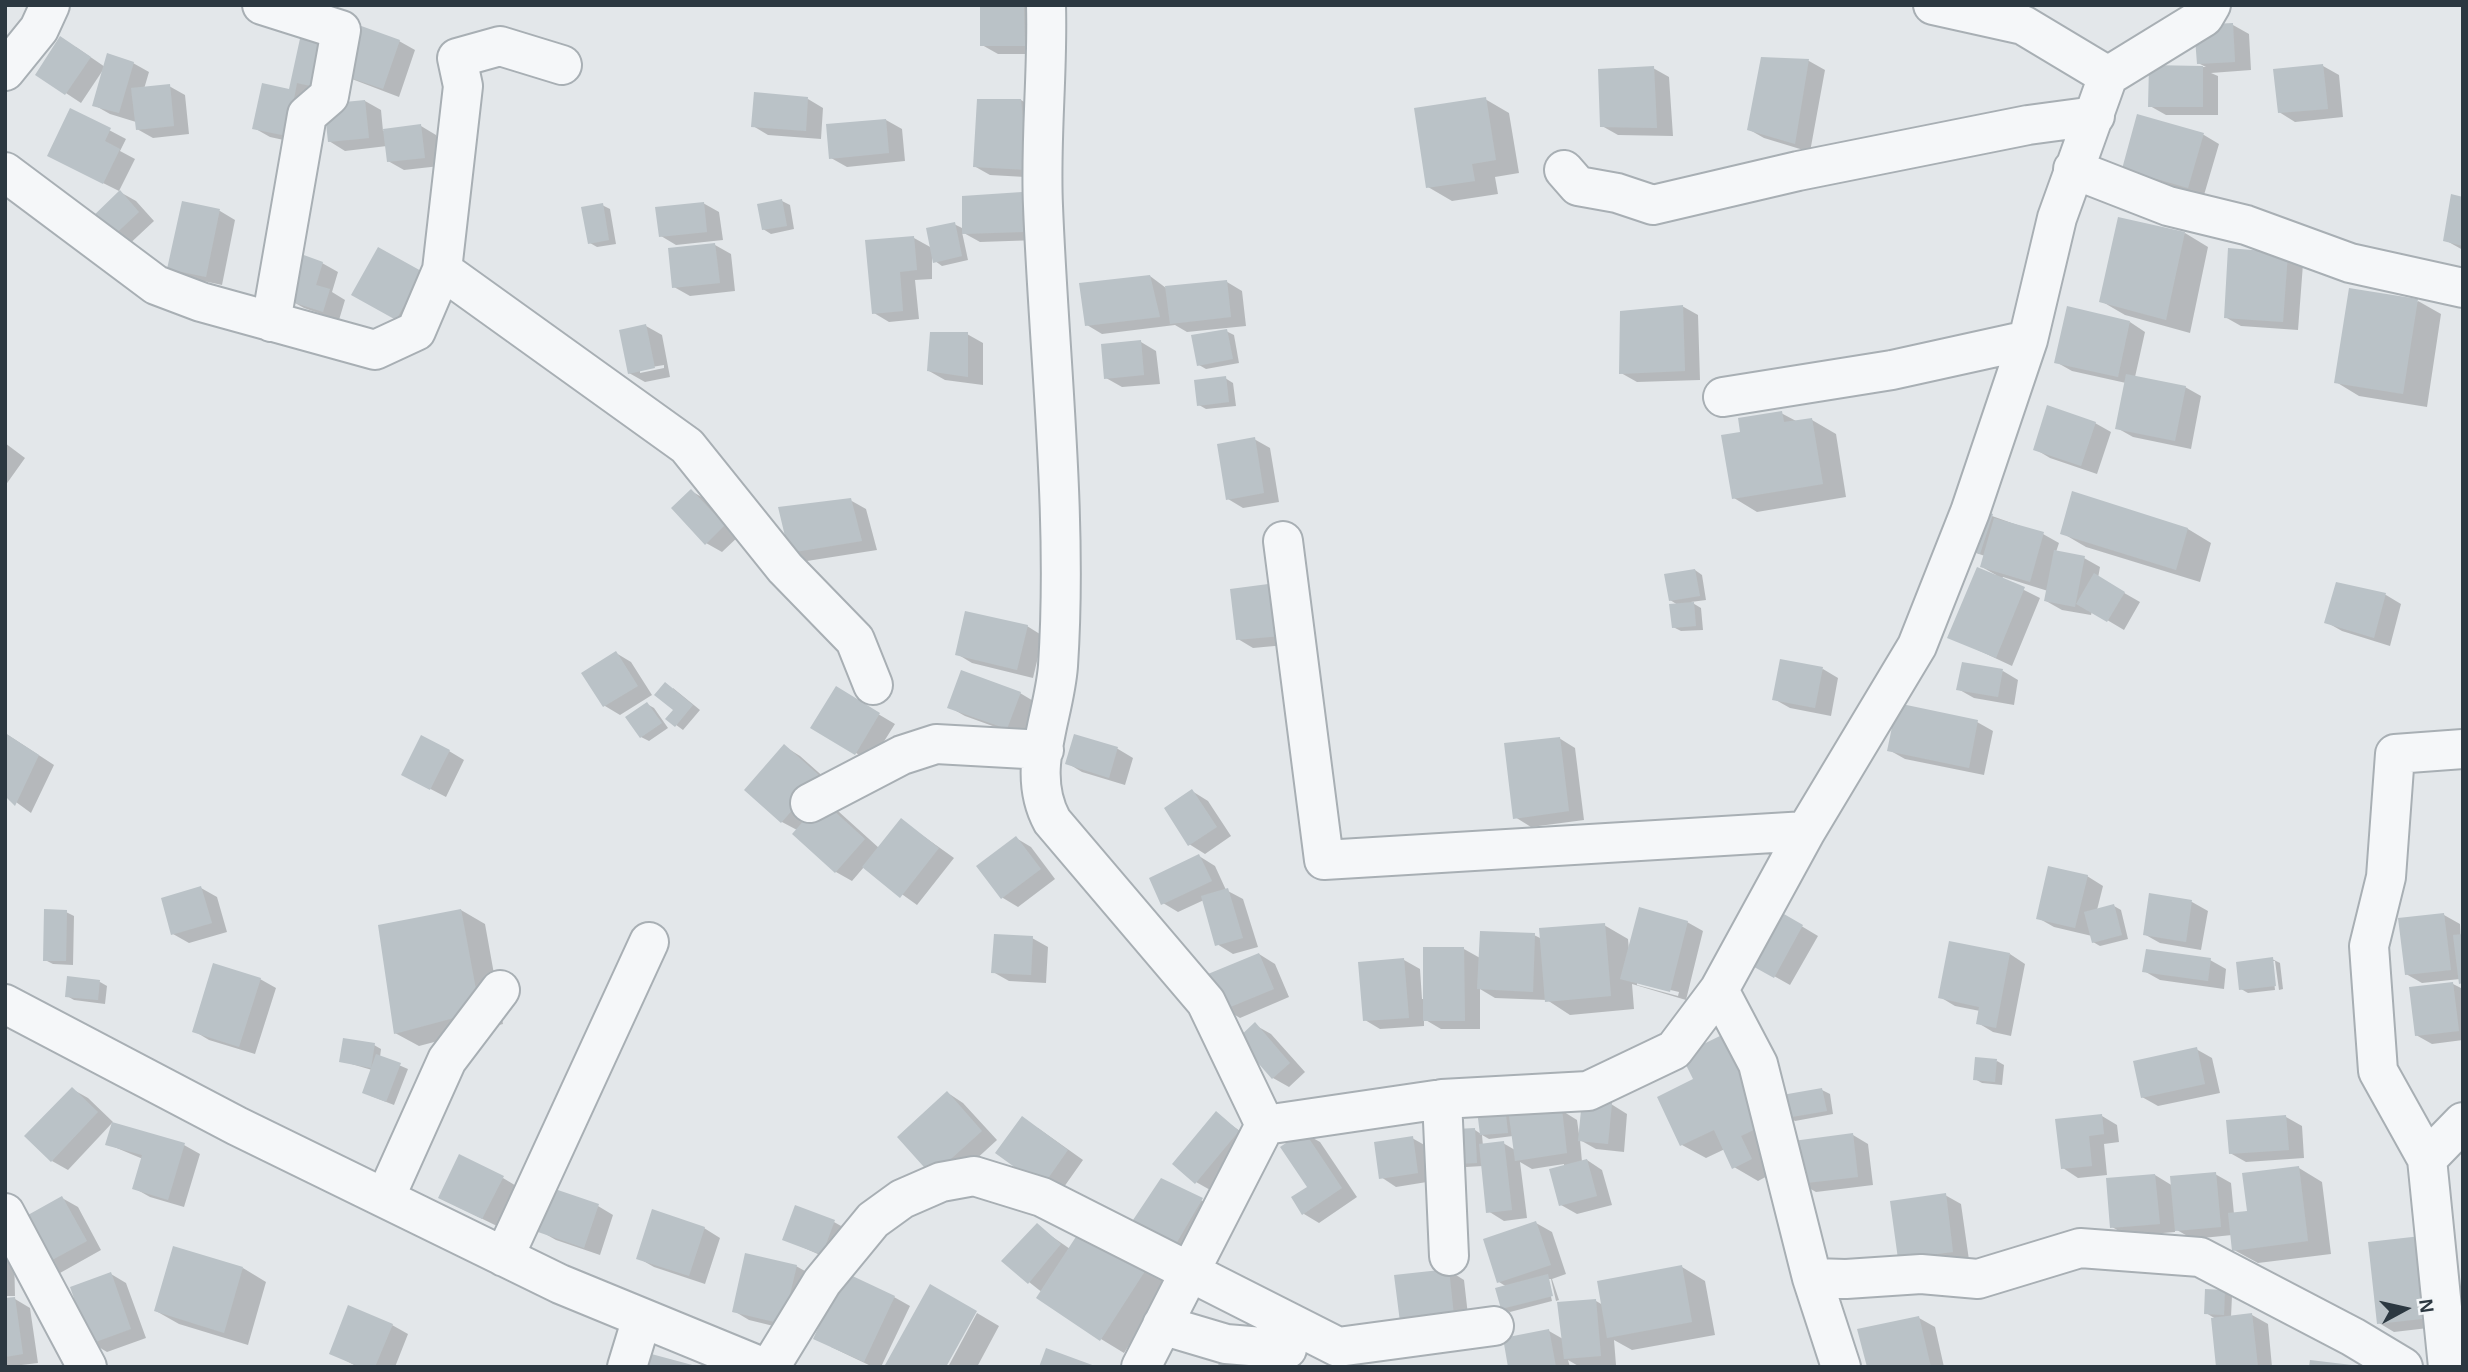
<!DOCTYPE html>
<html>
<head>
<meta charset="utf-8">
<style>
  body { margin:0 }
  #map { position:relative; width:2468px; height:1372px; overflow:hidden; background:#e3e7ea; font-family:Arial,sans-serif }
  canvas { display:block }
  .frame { position:absolute; inset:0; border:7px solid #2c3841; pointer-events:none }
  .north { position:absolute; left:2370px; top:1274px; width:70px; height:70px; -webkit-text-stroke:5px #f3f6f8; paint-order:stroke; rotate:82deg; font-size:19px; font-weight:700; line-height:28px; text-align:center; color:#2c3841 }
  .north::after { content:''; display:block; margin:auto; width:24px; height:32px; background:#2c3841; clip-path:polygon(50% 0,100% 100%,50% 72%,0 100%) }
</style>
</head>
<body>
<div id="map">
<canvas width="2468" height="1372"></canvas>
<div class="frame"></div>
<div class="north">N</div>
</div>
<script>
const c = document.querySelector('canvas').getContext('2d');
c.lineJoin = 'round';
function paint(path, color) { c.fillStyle = color; c.fill(path, 'evenodd'); }
function strokePath(path, color, width, dash) { c.strokeStyle = color; c.lineWidth = width; c.lineCap = dash ? 'butt' : 'round'; c.setLineDash(dash || []); c.stroke(path); }
paint(new Path2D(`
  M982,5H1038L1040,54H998L982,45Z
  M2233,25L2249,34L2251,70L2211,73L2218,76V115H2166L2150,106L2151,67H2206L2198,63Z
  M302,36L399,41L415,50L399,97L344,76L302,144L270,137L254,128L291,91Z
  M76,47L105,67L133,63L149,72L144,89L169,86L185,95L189,134L153,138L137,129L136,122L110,114L94,105L103,70L81,103L37,74Z
  M1763,59L1809,61L1825,70L1810,152L1764,138L1748,129Z
  M2323,66L2339,75L2343,117L2295,122L2279,112Z
  M1653,68L1669,77L1673,136L1618,135L1602,126Z
  M808,99L823,108L821,139L768,135L753,126Z
  M1485,99L1509,113L1519,173L1495,177L1498,194L1452,201L1428,187Z
  M1021,100L1036,109L1043,178L990,175L974,166Z
  M365,101L381,110L383,131L421,126L436,135L440,166L404,170L388,161L387,146L345,151L329,141Z
  M71,110L126,139L120,151L135,159L119,191L65,164Z
  M2139,116L2204,135L2219,144L2204,195L2139,177L2124,168Z
  M886,120L902,129L905,161L847,167L831,158Z
  M120,192L136,201L154,221L124,249L108,240Z
  M1021,194L1037,203L1038,240L980,242L962,232L968,260L942,266L935,261L954,224L964,229Z
  M2463,198V250L2445,240Z
  M782,201L790,205L794,229L771,234L763,229Z
  M183,203L220,211L235,220L222,285L185,277L169,268Z
  M703,203L719,212L723,240L676,245L661,236Z
  M602,205L610,209L616,244L597,247L590,243Z
  M2185,233L2208,247L2190,333L2125,315L2101,301Z
  M914,238L932,248V279L915,280L919,319L889,322L874,313Z
  M715,245L731,254L735,291L690,296L674,287Z
  M2287,255L2303,264L2298,330L2241,326L2225,317Z
  M322,263L338,272L332,292L345,300L339,320L304,308L288,299Z
  M1150,276L1166,288L1227,282L1242,291L1246,326L1187,332L1175,325L1102,334L1087,325Z
  M437,283L412,328L354,295Z
  M2418,301L2441,314L2427,407L2359,396L2336,382Z
  M1682,306L1698,315L1700,380L1637,382L1621,373Z
  M2130,322L2145,332L2135,377L2185,387L2201,396L2191,449L2133,437L2117,428L2126,383L2072,371L2056,362Z
  M646,326L662,335L670,377L645,382L629,373ZM664,365V368L640,373V369Z
  M1226,331L1234,335L1239,363L1206,369L1199,365Z
  M967,334L983,343V385L945,380L929,371Z
  M1141,342L1156,351L1160,384L1122,387L1106,378Z
  M1225,378L1233,383L1236,406L1206,409L1199,405Z
  M1781,413L1798,422L1812,420L1836,434L1846,497L1757,512L1734,498L1742,434Z
  M2095,423L2111,432L2097,474L2050,458L2035,449Z
  M1254,439L1270,448L1279,502L1243,508L1228,499Z
  M5,443L25,458L5,486Z
  M691,491L707,500L740,535L722,552L706,543Z
  M2074,493L2188,529L2211,543L2200,582L2086,547L2062,533Z
  M850,500L866,509L877,550L807,561L791,552Z
  M1992,516L2043,534L2059,543L2056,552L2084,558L2100,567L2098,578L2140,602L2124,630L2092,611L2091,615L2062,610L2046,601L2048,591L2003,577L2002,579L2040,598L2012,666L1950,637L1996,575L1982,567L1985,556L1970,551Z
  M1695,570L1702,575L1706,600L1691,602L1701,608L1703,630L1681,631L1673,627L1678,605L1670,600Z
  M2338,584L2386,595L2401,604L2390,646L2342,631L2326,622Z
  M1232,590L1296,644L1253,648L1238,639Z
  M1027,626L1043,636L1033,678L972,663L957,654Z
  M616,653L631,662L652,695L620,715L605,706L584,673Z
  M1823,669L1838,678L1831,716L1790,708L1774,699Z
  M2003,671L2018,680L2014,705L1974,698L1958,689Z
  M673,688L700,710L683,730L668,719L675,710Z
  M836,689L895,724L871,762L813,727Z
  M1020,693L1035,702L1023,737L965,716L949,707Z
  M647,704L654,708L668,728L649,741L641,737Z
  M1977,722L1993,731L1984,775L1905,759L1889,750Z
  M5,733L54,765L31,813L5,794Z
  M1075,736L1118,749L1133,758L1125,785L1082,772L1067,763Z
  M1559,738L1575,748L1584,820L1531,827L1515,817Z
  M784,746L800,756L835,787L822,802L838,811L879,848L901,820L954,858L917,905L864,867L852,881L836,872L797,830L782,822L746,790Z
  M449,751L464,760L446,797L419,783Z
  M1192,791L1208,801L1231,836L1205,854L1189,844Z
  M1016,838L1031,847L1055,879L1018,907L1003,898L979,866Z
  M1199,856L1215,866L1226,890L1243,899L1258,947L1233,954L1217,944L1204,900L1178,912L1163,903Z
  M2087,876L2103,886L2097,910L2114,906L2121,910L2128,939L2100,946L2093,942L2092,936L2054,927L2038,918Z
  M201,888L217,897L227,932L189,943L173,934Z
  M2151,895L2192,902L2208,911L2201,950L2160,943L2144,934Z
  M461,910L485,924L503,1024L419,1046L395,1033Z
  M66,912L74,916L73,965L53,964L45,960Z
  M1778,912L1818,936L1790,985L1749,962Z
  M2444,915L2460,924L2463,984L2460,979L2422,983L2406,974Z
  M1687,922L1703,931L1686,1000L1632,984L1634,1009L1570,1015L1547,1000L1495,998L1480,989V1029H1441L1424,1019V1026L1380,1029L1365,1020L1404,960L1420,969L1422,999H1425L1464,949L1480,958L1534,935L1542,939L1604,925L1628,939L1629,950ZM1637,982L1679,992L1678,996L1637,985Z
  M1032,938L1048,947L1046,983L1009,981L993,972Z
  M1259,954L1275,964L1289,997L1240,1018L1225,1009Z
  M2010,954L2025,964L2011,1036L1993,1032L1978,1023L1980,1011L1955,1006L1940,997Z
  M2272,959L2280,963L2283,989L2279,990L2275,961H2272L2275,990L2248,993L2241,989Z
  M2210,960L2226,969L2224,989L2160,980L2144,971Z
  M69,978L100,982L107,986L105,1004L74,1000L67,996Z
  M260,979L276,988L255,1054L209,1040L194,1031Z
  M2453,984L2463,989V1040L2432,1044L2416,1035Z
  M1255,1025L1271,1034L1305,1072L1289,1087L1273,1078Z
  M1724,1036L1775,1172L1758,1181L1734,1167L1725,1149L1706,1158L1682,1145L1695,1080Z
  M374,1045L381,1049L380,1057L408,1069L394,1105L371,1096L372,1070L341,1061Z
  M2196,1049L2212,1058L2220,1093L2158,1106L2142,1097Z
  M1997,1061L2004,1065L2002,1085L1982,1083L1975,1079Z
  M72,1089L88,1098L113,1122L68,1170L52,1161Z
  M1822,1090L1830,1094L1833,1114L1795,1121L1788,1117Z
  M948,1093L963,1103L997,1140L949,1184Z
  M1611,1104L1627,1114L1624,1152L1596,1149L1580,1140L1582,1162L1587,1160L1602,1170L1612,1205L1577,1214L1561,1205L1564,1164L1532,1169L1520,1162L1527,1218L1504,1221L1488,1211L1483,1166L1466,1167L1458,1163L1475,1130L1481,1134L1479,1111L1512,1112L1513,1117L1561,1110L1577,1120L1579,1134ZM1482,1135L1489,1139L1513,1136L1515,1150L1503,1143L1483,1146Z
  M1216,1114L1254,1141L1212,1191L1196,1182Z
  M2102,1116L2117,1125L2119,1142L2104,1144L2107,1175L2078,1178L2063,1168Z
  M2286,1117L2302,1126L2304,1158L2246,1162L2230,1153Z
  M1038,1128L1083,1160L1059,1194L1043,1185Z
  M1304,1133L1320,1142L1357,1197L1319,1223L1304,1214L1309,1187Z
  M1853,1135L1868,1144L1873,1185L1816,1192L1800,1183Z
  M1412,1138L1428,1147L1433,1181L1396,1187L1381,1177Z
  M107,1144L184,1145L200,1154L184,1207L150,1197L134,1188L143,1159Z
  M2299,1168L2322,1182L2331,1254L2258,1263L2234,1250L2232,1235L2193,1239L2175,1229V1232L2128,1236L2112,1227L2155,1175L2173,1186L2215,1174L2231,1183L2234,1214L2249,1213Z
  M503,1178L518,1187L499,1227L456,1206Z
  M1162,1180L1218,1209L1190,1257L1174,1248Z
  M1945,1195L1961,1204L1969,1260L1915,1267Z
  M62,1198L78,1207L101,1250L60,1273L45,1263Z
  M598,1206L613,1215L600,1255L556,1240L540,1231Z
  M834,1222L850,1231L838,1263L784,1239Z
  M1536,1223L1552,1232L1566,1274L1552,1279L1559,1300L1556,1301L1551,1279H1547L1552,1301L1510,1312L1503,1308L1507,1287L1499,1282Z
  M1037,1226L1070,1249L1107,1242L1170,1283L1124,1353L1101,1339L1029,1282Z
  M704,1228L720,1238L705,1284L654,1267L638,1258Z
  M2420,1238L2445,1326L2394,1332L2379,1323Z
  M5,1248L14,1253L15,1296H5Z
  M796,1266L812,1275L798,1332L749,1320L734,1311Z
  M1682,1267L1705,1281L1715,1335L1632,1350L1614,1340L1616,1365L1580,1367L1568,1360L1570,1367H1510L1549,1331L1563,1339L1596,1301L1603,1305Z
  M243,1268L266,1282L248,1345L179,1324L156,1311Z
  M1448,1270L1464,1280L1469,1324L1417,1330Z
  M111,1274L126,1283L146,1338L107,1352L92,1343Z
  M2225,1292L2232,1296L2231,1317L2252,1315L2268,1324L2272,1367H2218L2216,1319L2206,1313Z
  M894,1297L910,1306L881,1367H873L831,1347Z
  M15,1299L30,1308L38,1363L5,1367V1300Z
  M977,1313L999,1326L977,1367H948Z
  M1919,1318L1935,1327L1944,1367H1869Z
  M392,1325L408,1334L395,1367H358L331,1353Z`), '#0003');
paint(new Path2D(`
  M980,5H1024L1025,46H980Z
  M353,23L400,40L383,89L336,73Z
  M2233,23L2235,62L2197,64L2194,25Z
  M301,34L334,41L324,89L297,83L287,136L252,129L262,83L289,89Z
  M60,36L91,57L65,95L35,75Z
  M107,53L134,62L119,113L92,106Z
  M1761,57L1809,59L1795,144L1747,130Z
  M2323,64L2328,109L2278,113L2273,69Z
  M2149,65L2203,66V107H2148Z
  M1654,66L1657,128L1600,127L1598,69Z
  M170,84L174,126L136,130L131,88Z
  M754,92L808,97L806,131L751,127Z
  M1486,97L1496,160L1472,164L1475,181L1426,188L1414,108Z
  M977,99H1021L1028,170L973,167Z
  M365,100L369,138L328,142L324,104Z
  M70,108L111,128L105,141L120,149L103,184L47,156Z
  M2137,114L2204,133L2188,188L2122,169Z
  M886,119L889,153L829,159L826,124Z
  M421,124L425,158L387,162L383,129Z
  M120,190L139,212L107,242L88,221Z
  M1022,192L1023,232L962,234V196Z
  M2451,194L2463,197V246L2443,241Z
  M782,199L787,226L762,230L757,204Z
  M182,201L220,209L206,277L167,269Z
  M704,202L707,232L659,237L655,207Z
  M603,203L609,240L588,244L581,207Z
  M2118,217L2185,232L2166,320L2099,302Z
  M955,222L962,256L933,263L926,228Z
  M914,236L917,270L900,272L903,311L872,314L865,240Z
  M715,243L720,283L672,288L668,248Z
  M378,247L423,272L396,320L351,295Z
  M2228,248L2288,253L2283,322L2224,318Z
  M301,254L323,262L316,285L330,289L323,312L286,300Z
  M1150,275L1160,317L1085,326L1079,283Z
  M1227,280L1231,317L1170,324L1165,286Z
  M2349,288L2418,299L2403,394L2334,383Z
  M1683,305L1685,371L1619,374L1620,311Z
  M2067,306L2130,321L2118,377L2054,363Z
  M646,324L655,368L628,374L619,330Z
  M1227,329L1233,359L1197,366L1191,335Z
  M930,332H968V377L927,371Z
  M1141,340L1144,375L1104,379L1101,344Z
  M2126,374L2186,386L2175,441L2115,429Z
  M1226,376L1229,402L1197,406L1194,380Z
  M2047,405L2096,422L2081,466L2033,450Z
  M1782,411L1784,422L1812,418L1823,484L1732,499L1721,435L1740,432L1738,418Z
  M1255,437L1264,493L1226,500L1217,444Z
  M691,489L725,525L705,545L671,508Z
  M2072,491L2188,528L2176,570L2060,534Z
  M851,498L862,541L789,553L778,507Z
  M1973,508L1993,514L1980,554L1960,547Z
  M1994,518L2044,532L2030,582L1980,567Z
  M2054,550L2085,556L2075,607L2044,601Z
  M1977,567L2025,587L1996,658L1947,638Z
  M1695,569L1700,596L1669,601L1664,574Z
  M2094,573L2125,592L2107,622L2076,604Z
  M2336,582L2386,593L2374,638L2324,623Z
  M1276,583L1281,636L1236,640L1230,589Z
  M1694,602L1696,626L1672,628L1669,604Z
  M965,611L1028,625L1017,670L955,655Z
  M616,651L638,686L603,707L581,673Z
  M1780,659L1823,667L1815,708L1772,700Z
  M1962,662L2003,669L1998,697L1956,690Z
  M961,670L1021,692L1007,729L947,708Z
  M665,682L693,705L675,727L665,719L673,710L654,695Z
  M836,686L880,713L855,755L810,728Z
  M647,702L662,723L640,738L625,717Z
  M1897,703L1978,720L1969,768L1887,751Z
  M5,733L39,755L15,806L5,796Z
  M1074,734L1118,747L1109,778L1065,764Z
  M421,735L450,750L430,790L401,775Z
  M1560,737L1569,811L1513,819L1504,743Z
  M784,744L821,777L781,823L744,790Z
  M1192,789L1217,827L1188,846L1164,808Z
  M822,800L865,839L835,873L792,834Z
  M901,818L939,848L900,898L862,867Z
  M1016,836L1041,869L1001,899L976,866Z
  M1199,854L1212,881L1161,905L1149,878Z
  M2048,866L2088,875L2075,928L2036,919Z
  M201,886L212,923L171,935L161,898Z
  M1228,888L1243,938L1215,946L1201,896Z
  M2149,893L2192,900L2186,942L2143,935Z
  M2114,904L2122,935L2092,943L2084,912Z
  M1639,907L1688,921L1670,992L1620,979Z
  M44,909L67,910L66,961H43Z
  M461,909L480,1011L394,1034L378,925Z
  M1777,910L1803,925L1774,978L1747,963Z
  M2444,913L2451,970L2405,975L2398,918Z
  M1605,923L1611,996L1545,1002L1539,928Z
  M1480,931L1535,933L1533,992L1477,989Z
  M994,934L1033,936L1031,975L991,973Z
  M2463,934V983L2459,984L2453,935Z
  M1949,941L2010,953L1996,1028L1976,1024L1979,1007L1938,998Z
  M1423,947H1464L1465,1021H1423Z
  M2146,949L2211,958L2208,981L2142,972Z
  M1259,953L1274,989L1223,1010L1208,974Z
  M2273,957L2276,986L2239,990L2236,962Z
  M1404,958L1409,1018L1363,1021L1358,962Z
  M213,963L261,978L239,1047L192,1032Z
  M67,976L100,980L98,1000L65,997Z
  M2453,982L2459,1031L2415,1036L2409,987Z
  M1255,1022L1290,1063L1272,1079L1237,1039Z
  M1724,1034L1766,1124L1741,1136L1752,1159L1732,1169L1714,1130L1680,1146L1657,1097L1693,1079L1681,1055Z
  M343,1038L375,1043L371,1068L339,1062Z
  M2197,1047L2205,1084L2141,1098L2133,1061Z
  M376,1054L401,1063L386,1102L362,1093Z
  M1975,1057L1997,1059L1995,1082L1973,1080Z
  M72,1087L98,1112L51,1162L24,1136Z
  M1822,1088L1827,1111L1786,1118L1782,1095Z
  M947,1091L982,1131L932,1176L897,1137Z
  M1582,1100L1612,1103L1608,1144L1578,1141Z
  M1505,1106L1508,1133L1480,1135L1477,1110Z
  M1562,1109L1567,1153L1515,1161L1509,1116Z
  M1216,1111L1239,1131L1195,1184L1172,1164Z
  M2102,1114L2104,1134L2089,1136L2092,1166L2061,1169L2055,1119Z
  M2286,1115L2289,1150L2229,1154L2226,1120Z
  M1022,1116L1068,1150L1042,1187L995,1153Z
  M112,1122L185,1143L168,1200L132,1189L142,1155L105,1145Z
  M1475,1128L1477,1163L1456,1164L1455,1129Z
  M1304,1131L1342,1188L1302,1215L1291,1197L1307,1187L1280,1147Z
  M1853,1133L1858,1177L1798,1184L1793,1141Z
  M1413,1136L1418,1173L1379,1179L1374,1142Z
  M1504,1141L1512,1210L1486,1213L1479,1144Z
  M459,1154L504,1176L482,1219L438,1198Z
  M1587,1159L1597,1196L1559,1206L1549,1169Z
  M2299,1166L2308,1241L2232,1251L2228,1213L2247,1211L2242,1173Z
  M2216,1172L2221,1227L2175,1231L2170,1176Z
  M2155,1174L2160,1224L2110,1228L2106,1178Z
  M1161,1178L1203,1198L1173,1249L1131,1223Z
  M552,1188L599,1204L584,1248L538,1232Z
  M1946,1193L1953,1252L1898,1259L1890,1201Z
  M62,1196L87,1241L43,1265L19,1220Z
  M795,1205L835,1220L822,1255L782,1240Z
  M652,1209L705,1227L689,1276L636,1259Z
  M1536,1221L1551,1265L1497,1283L1483,1239Z
  M1037,1223L1061,1244L1028,1284L1001,1261Z
  M1083,1226L1147,1268L1100,1341L1036,1298Z
  M2421,1236L2430,1318L2377,1324L2368,1242Z
  M173,1246L243,1267L224,1333L154,1311Z
  M745,1253L797,1265L783,1324L732,1312Z
  M1682,1265L1692,1322L1607,1338L1597,1281Z
  M1449,1269L1454,1316L1400,1322L1394,1275Z
  M111,1272L131,1329L90,1344L70,1287Z
  M844,1272L895,1296L864,1362L813,1339Z
  M1548,1274L1553,1296L1501,1309L1495,1288Z
  M930,1284L977,1311L946,1367H888L885,1365Z
  M2205,1289L2225,1290L2224,1315L2204,1314Z
  M15,1297L23,1354L5,1357V1298Z
  M1596,1299L1601,1356L1564,1359L1557,1302Z
  M348,1305L393,1324L375,1367H360L329,1354Z
  M2252,1313L2258,1367H2216L2211,1318Z
  M1919,1316L1931,1367H1867L1857,1329Z
  M1549,1329L1556,1367H1508L1503,1338Z
  M1046,1348L1095,1366V1367H1039Z
  M644,1352L696,1366V1367H640Z
  M1224,1354L1250,1367H1217Z
  M2310,1360L2352,1365V1367H2309Z`), '#bac2c7');
const minor = new Path2D(`
  M262,5L341,30L329,96L307,115L271,322
  M1046,5C1048,72 1040,139 1043,206C1049,358 1068,515 1058,666C1054,719 1025,771 1052,821L1206,1002L1265,1125
  M1933,5L2023,25L2108,76
  M5,71L39,29L50,5
  M2073,169L2168,206L2246,225L2350,263L2463,288
  M1564,170L1578,186L1617,193L1653,205L1798,171L2028,125L2095,116
  M5,172L156,285L201,302L375,350L416,331L442,270L687,446L785,568L855,640L873,685
  M442,270L463,86L457,58L500,46L562,65
  M1723,397L1892,370L2028,340
  M1283,541L1324,860L1806,831
  M810,803L902,755L936,744L1044,750
  M1719,990L1758,1064L1812,1278L1841,1367
  M5,1004L237,1126L560,1284L762,1367
  M1442,1099L1449,1256
  M2427,1159L2378,1071L2369,946L2386,877L2395,754L2463,749
  M385,1198L447,1060L500,990
  M5,1213L87,1367
  M504,1257L649,942
  M1812,1278L1846,1279L1921,1274L1978,1279L2080,1248L2200,1257L2353,1337L2403,1367
  M1162,1325L1226,1344L1287,1349
  M627,1367L642,1318
  M770,1367L822,1282L873,1220L902,1199L941,1182L974,1176L1042,1197L1338,1347L1494,1326
  M1141,1367L1265,1125L1442,1099L1588,1091L1674,1050L1719,990L1806,831L1917,646L1970,512L2028,340L2057,218L2108,76L2204,17L2211,5
  M2448,1367L2427,1159L2463,1122`);
strokePath(minor, '#a8afb4', 42);
strokePath(minor, '#f5f7f9', 38);
</script>
</body>
</html>
